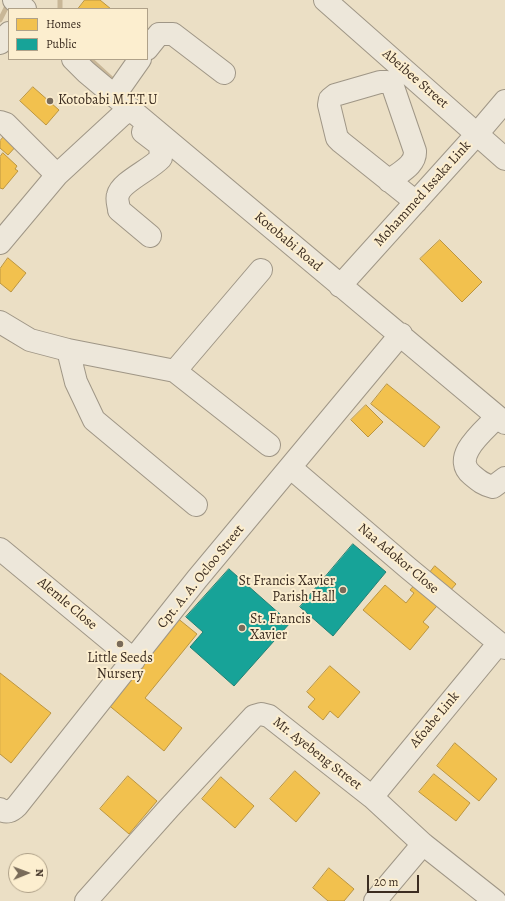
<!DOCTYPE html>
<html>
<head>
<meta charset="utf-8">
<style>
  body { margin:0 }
  #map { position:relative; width:505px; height:901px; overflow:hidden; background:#ebdfc5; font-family:Alegreya,serif }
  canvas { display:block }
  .legend { position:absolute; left:8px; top:8px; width:140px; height:52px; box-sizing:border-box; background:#fceecf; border:1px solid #afa189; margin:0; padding:5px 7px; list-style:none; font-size:12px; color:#3c2d21 }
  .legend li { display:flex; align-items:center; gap:8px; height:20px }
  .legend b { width:20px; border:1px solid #afa189 }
  .north { position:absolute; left:8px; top:853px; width:40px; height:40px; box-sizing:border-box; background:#fceecf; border:1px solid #afa189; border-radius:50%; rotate:89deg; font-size:11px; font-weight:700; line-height:16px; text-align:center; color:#3c2d21 }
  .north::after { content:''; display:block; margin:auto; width:14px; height:18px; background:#796b5a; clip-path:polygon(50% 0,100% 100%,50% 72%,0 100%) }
  .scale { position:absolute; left:367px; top:875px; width:52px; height:18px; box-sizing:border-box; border:2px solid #3c2d21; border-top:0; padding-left:5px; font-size:12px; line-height:14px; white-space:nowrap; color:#3c2d21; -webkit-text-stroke:3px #fceecf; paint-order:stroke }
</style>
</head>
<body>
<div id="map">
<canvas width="505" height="901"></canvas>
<ul class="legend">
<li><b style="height:11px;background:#f2c14e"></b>Homes</li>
<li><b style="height:11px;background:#17a398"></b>Public</li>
</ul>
<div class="north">N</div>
<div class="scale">20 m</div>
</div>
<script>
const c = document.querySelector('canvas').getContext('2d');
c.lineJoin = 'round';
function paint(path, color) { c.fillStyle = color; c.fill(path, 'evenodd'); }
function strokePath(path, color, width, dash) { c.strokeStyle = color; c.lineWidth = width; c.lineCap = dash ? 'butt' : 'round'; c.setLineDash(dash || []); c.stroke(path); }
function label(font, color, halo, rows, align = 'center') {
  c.font = font + ' Alegreya,serif'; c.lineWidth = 4; c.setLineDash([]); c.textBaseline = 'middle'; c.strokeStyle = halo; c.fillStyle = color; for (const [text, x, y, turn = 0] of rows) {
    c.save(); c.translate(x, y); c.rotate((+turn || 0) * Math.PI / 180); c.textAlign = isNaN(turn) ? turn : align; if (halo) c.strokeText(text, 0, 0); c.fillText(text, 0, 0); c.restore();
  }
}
const homes = new Path2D(`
  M85,0H100L111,9H78Z
  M33,87L59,110L46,125L20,101Z
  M7,133L19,143L8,155L0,148V141Z
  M3,153L17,166L15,169L18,171L3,189L0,188V157Z
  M440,240L482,282L462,302L420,259Z
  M8,258L26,273L11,292L0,283V269Z
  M387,384L440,427L424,447L371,404Z
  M366,405L383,422L368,437L351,420Z
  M435,566L456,584L423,622L429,627L410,650L363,610L385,585L406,603L414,593L410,590L425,573L427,575Z
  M176,617L197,634L145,698L182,728L164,751L106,703Z
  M330,666L360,692L338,718L330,711L323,720L308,707L315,699L307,692Z
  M0,673L51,713L11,763L0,754Z
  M455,743L497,779L479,801L437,766Z
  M295,771L320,793L296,822L270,799Z
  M434,774L470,803L456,821L419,792Z
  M128,776L157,801L129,834L100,809Z
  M221,777L254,806L235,828L202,799Z
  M329,868L354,889L344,901H328L313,888Z`);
paint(homes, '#f2c14e');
strokePath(homes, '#bb9540', 1);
const public = new Path2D(`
  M353,544L386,572L333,636L300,607Z
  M229,569L290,623L234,686L190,647L203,632L186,617Z`);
paint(public, '#17a398');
strokePath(public, '#228074', 1);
strokePath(new Path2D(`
  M60,9V0
  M0,20L6,8
  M90,59L114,81`), '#c9b797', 5);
const minor = new Path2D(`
  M14,0L25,9
  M325,0L505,159
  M0,43L9,33
  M147,49L159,34H173L224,73
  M73,59L86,72L505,423
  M114,96L140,59
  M0,122L6,124L57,175
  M143,132L160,145L161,158C150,170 121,182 118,195C116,199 119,206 119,210L150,236
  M389,181C400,172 416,165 415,151L392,84L387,82H380L335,95L330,99L329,105L337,138L341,142L416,202
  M0,243L57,175L122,115L131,109
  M340,286L477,134L505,101
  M0,322L30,340L68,350L175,371L269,445
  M68,350L76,382L94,420L196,505
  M175,371L261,270
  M497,417C484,431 450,457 472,475C479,481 484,485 493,487L505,478
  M291,468L408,568L505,648
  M0,549L134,660
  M372,797L499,643
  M0,809C6,814 12,811 17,806L197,579L401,334
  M86,901L169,808L254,716L261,714L269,716L372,797L423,844L495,901
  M375,901L423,844`);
strokePath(minor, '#9f9686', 24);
strokePath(minor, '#ede7da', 22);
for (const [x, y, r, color] of [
  [50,101,4,"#796b5a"],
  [343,590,4,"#796b5a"],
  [242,628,4,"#796b5a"],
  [120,644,4,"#796b5a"]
]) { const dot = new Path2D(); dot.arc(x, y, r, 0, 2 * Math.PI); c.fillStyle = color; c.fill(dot); strokePath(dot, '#fceecf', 1.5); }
label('14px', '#3c2d21', '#fceecf', [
  ["Abeibee Street",415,79,41],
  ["Mohammed Issaka Link",423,194,-48],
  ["Kotobabi Road",288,242,40],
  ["Naa Adokor Close",398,559,40],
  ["Cpt. A. A. Ocloo Street",201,577,-51],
  ["Alemle Close",67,604,40],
  ["Afoabe Link",435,720,-50],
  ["Mr. Ayebeng Street",317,754,38]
]);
label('14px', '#3c2d21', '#fceecf', [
  ["Kotobabi M.T.T.U",58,101],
  ["St Francis Xavier",335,582,"right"],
  ["Parish Hall",335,598,"right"],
  ["St. Francis",250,620],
  ["Xavier",250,636],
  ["Little Seeds",120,659,"center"],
  ["Nursery",120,675,"center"]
], 'left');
</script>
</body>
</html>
